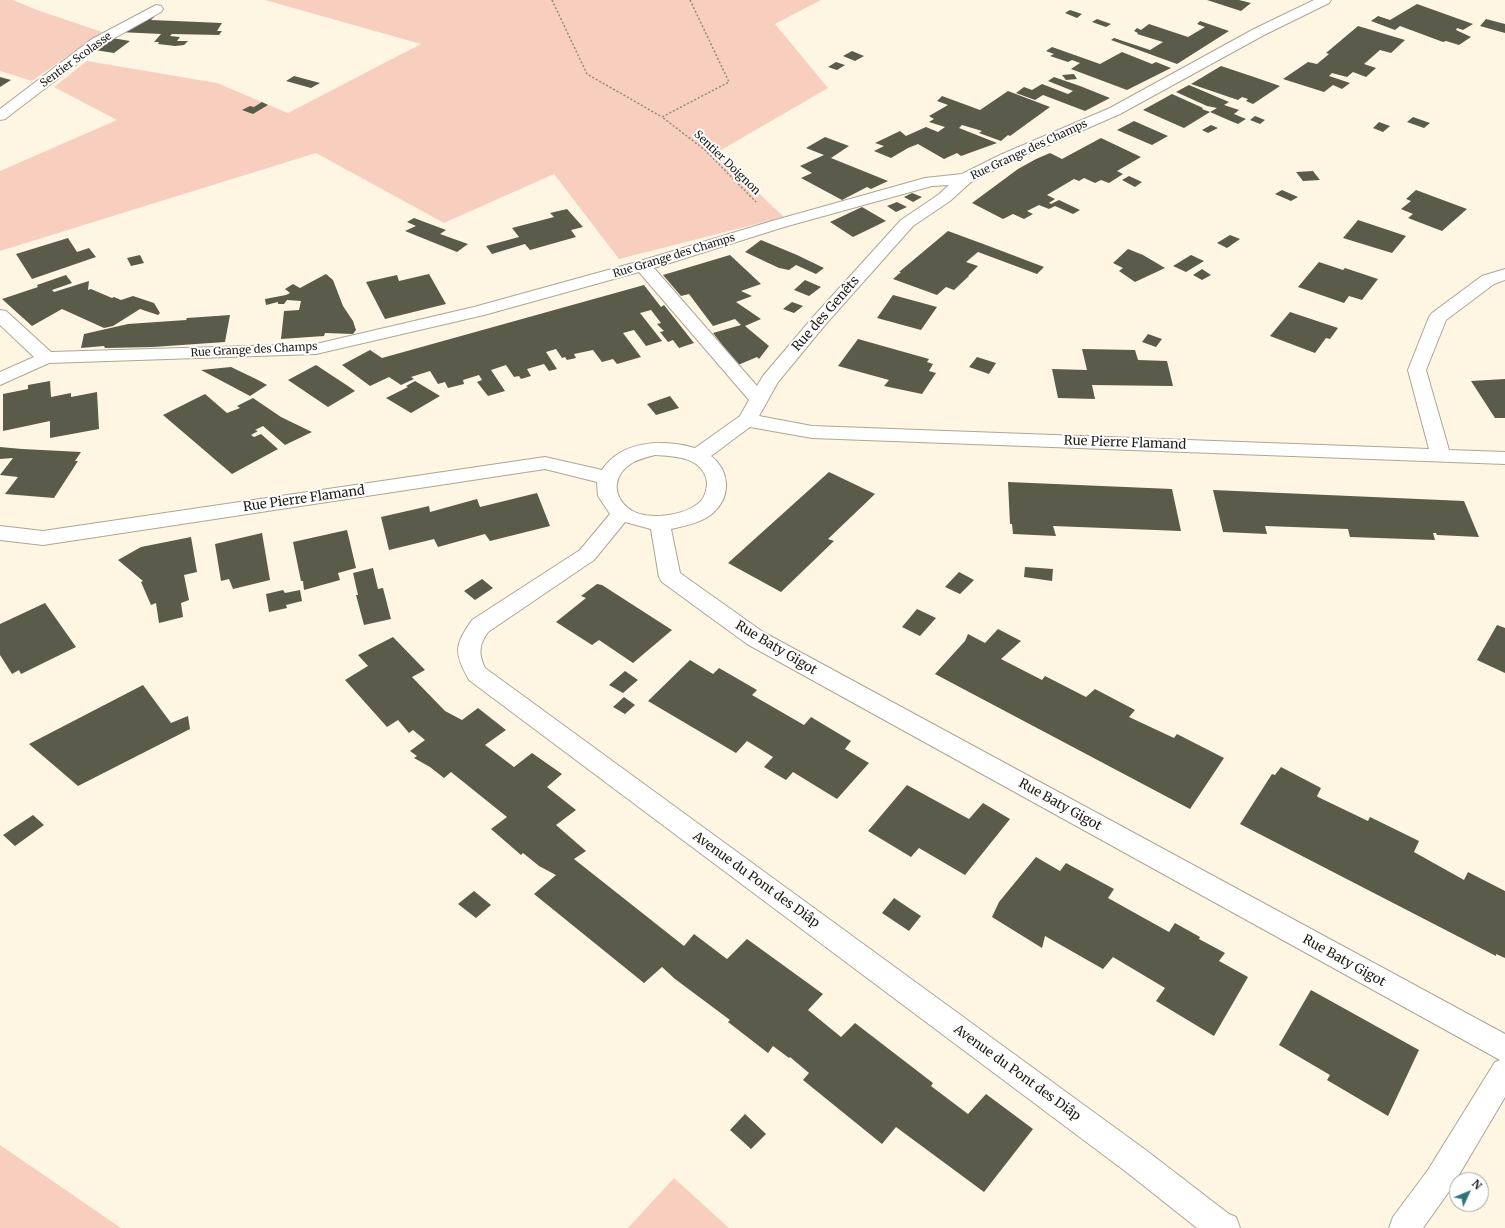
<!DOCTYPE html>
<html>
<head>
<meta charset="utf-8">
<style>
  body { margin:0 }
  #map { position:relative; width:1505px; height:1228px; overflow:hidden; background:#fef6e3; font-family:Merriweather,serif }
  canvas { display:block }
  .north { position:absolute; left:1449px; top:1172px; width:40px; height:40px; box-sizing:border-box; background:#fff; border:1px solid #a6a5a2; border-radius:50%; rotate:46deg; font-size:11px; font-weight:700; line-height:16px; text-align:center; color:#201d16 }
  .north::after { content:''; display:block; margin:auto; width:14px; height:18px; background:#2b757b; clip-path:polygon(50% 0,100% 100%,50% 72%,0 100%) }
</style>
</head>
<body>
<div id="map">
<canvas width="1505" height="1228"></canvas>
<div class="north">N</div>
</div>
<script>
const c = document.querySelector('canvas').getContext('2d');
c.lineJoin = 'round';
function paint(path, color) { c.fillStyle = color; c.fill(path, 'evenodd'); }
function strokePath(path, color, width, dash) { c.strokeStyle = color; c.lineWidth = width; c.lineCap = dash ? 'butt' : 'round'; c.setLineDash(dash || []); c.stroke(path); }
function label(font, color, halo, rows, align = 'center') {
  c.font = font + ' Merriweather,serif'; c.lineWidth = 4; c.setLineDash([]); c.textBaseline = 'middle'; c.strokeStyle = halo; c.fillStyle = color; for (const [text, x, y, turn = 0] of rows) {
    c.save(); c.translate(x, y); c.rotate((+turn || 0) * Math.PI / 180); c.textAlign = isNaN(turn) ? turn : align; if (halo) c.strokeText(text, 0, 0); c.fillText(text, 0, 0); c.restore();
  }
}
paint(new Path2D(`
  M0,0H13L37,10L102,32L32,81L0,71Z
  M265,0H821L775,24L828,88L716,153L784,217L619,259L554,174L444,223L316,153L0,251V171L117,120L54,87L87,61L217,83L288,113L421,44Z
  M0,1145L121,1228H0Z
  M674,1178L729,1228H628Z`), '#f8cebf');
paint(new Path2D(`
  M1207,0H1239L1251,3L1241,11Z
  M1417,4L1473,24L1463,30L1457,28L1456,30L1471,37L1459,45L1446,41L1443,42L1400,26L1395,30L1371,21L1378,16L1390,20Z
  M1070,10L1082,14L1077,18L1065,13Z
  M147,15L155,16L151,20L222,23L217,31H222L219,35L172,34L170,36L180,37L177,41H188L184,45L175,46L158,44L159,42H154L161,34L119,32Z
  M1097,19L1111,24L1106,27L1092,22Z
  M1486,19L1505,24V33L1480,26Z
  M1200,21L1229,31L1177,64L1111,40L1114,38L1150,50L1163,42L1137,34L1138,33L1134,31L1137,28L1141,30L1149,24L1188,37L1205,27L1197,24Z
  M1358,26L1405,40L1391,53L1380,50L1364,64L1376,68L1366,77L1353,72L1347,77L1332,73L1329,76L1350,83L1342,89L1333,85L1324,92L1283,79L1308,62L1317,64L1329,54L1326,53Z
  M112,38L130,41L114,53L95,50Z
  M1052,47L1100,64L1122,52L1152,64L1156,62L1171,68L1127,90L1071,69L1080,63L1072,60L1068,62L1050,56L1054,54L1046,51Z
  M852,51L864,56L855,61L843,56Z
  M836,62L845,65L837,70L828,67Z
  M1221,66L1254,77L1280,86L1253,104L1246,101L1248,99L1242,97L1238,100L1191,84Z
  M1074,74L1077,79L1066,80L1062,75Z
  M294,76L320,83L311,88L286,81Z
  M0,77L11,80L0,87Z
  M1054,77L1080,86L1110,98L1085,111L1043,95L1035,100L1016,93L1024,87L1032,90L1042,84L1068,94L1073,91L1048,81Z
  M1189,85L1229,102L1224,105L1239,110L1234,114L1246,119L1238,124L1233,122L1210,112L1217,108L1207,106L1176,92Z
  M1008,91L1050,107L1010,136L1008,135L1001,141L979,133L982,131L962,125L959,128L997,143L961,156L957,153L944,159L918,144L908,148L891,158L874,151L884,146L875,143L900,131L906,136L926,127L938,132L945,127L929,122L934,119L929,116L948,105L937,101L942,96L980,110Z
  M1172,94L1203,108L1202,109L1210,112L1184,128L1143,110Z
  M262,102L268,105L253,114L242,110L250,106L254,107Z
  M1255,116L1265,120L1260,124L1250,120Z
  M1413,117L1430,123L1424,128L1407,122Z
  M1134,121L1168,136L1152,145L1117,130Z
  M1379,122L1390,126L1383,132L1373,128Z
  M1211,125L1218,128L1208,133L1202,130Z
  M825,137L849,146L831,158L888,181L871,189L867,187L842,200L801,178L812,173L800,166L824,155L806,148Z
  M1101,138L1141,157L1117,171L1123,174L1109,183L1101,180L1095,183L1084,178L1079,181L1074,179L1047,195L1055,199L1049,203L1051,204L1059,200L1080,210L1073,214L1055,206L1049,209L1039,205L1027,211L1033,214L1024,219L1013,214L1003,219L972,203L1018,169L1036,159L1050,153L1062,159Z
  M1313,171L1320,180L1303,181L1296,172Z
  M1129,176L1142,182L1135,187L1122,180Z
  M1282,190L1298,197L1291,201L1275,194Z
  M1416,190L1467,209L1442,231L1408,218L1413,214L1401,209L1411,201L1406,199Z
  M912,193L922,197L913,202L904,197Z
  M897,202L907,207L896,212L887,206Z
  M862,207L886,221L853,237L830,222Z
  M567,209L583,227L571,230L576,237L530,250L525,244L492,254L486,246L519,237L512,228L554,217L550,213Z
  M414,218L446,230L440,234L468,244L457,252L405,231L416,226L407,222Z
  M1358,220L1406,236L1392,253L1343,238Z
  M948,231L986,245L1044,267L1037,274L978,252L966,262L978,266L968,276H969L954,290L946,287L937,295L893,279L901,272H899Z
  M1230,235L1240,239L1227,248L1217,243Z
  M68,238L77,252L89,248L96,257L32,279L16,254Z
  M761,240L797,255L824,268L816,274L796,265L789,270L779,268L745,252Z
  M1128,249L1143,255L1165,268L1135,282L1119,271L1123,268L1113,263Z
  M140,255L144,263L131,266L127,258Z
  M730,255L761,284L741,291L752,296L736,302L761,319L745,326L769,346L759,359L757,357L738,365L713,333L741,325L735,319L713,326L689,294L681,296L663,275Z
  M1191,255L1204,261L1186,272L1173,266Z
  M1319,262L1343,270L1345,268L1378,279L1362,300L1349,296L1344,303L1298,287Z
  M1202,269L1211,275L1202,280L1193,275Z
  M326,274L333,280L343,306L353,321L356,330L353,334L325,333L324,336L281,339L284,311L299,310L301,301L287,300L284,304H278V302L266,305L265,299L286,295L290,293L285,289L293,284L300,288Z
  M429,274L446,304L385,319L366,282L397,275L399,281Z
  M66,275L72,283L52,290L54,292L89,281L88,290L91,289L112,298L114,297L121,300L133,296L154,303L160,313L158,315L140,309L113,326L104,328L62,309L32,326L2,299L38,287L37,285Z
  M805,280L821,287L809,296L794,290Z
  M644,285L661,307L664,305L694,343L679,348L673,340L668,342L660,332L664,331L657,324L661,323L651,310L640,313L662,341L646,346L634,330L623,333L641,357L617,364L613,359L602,362L593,350L574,354L576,358L567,360L565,357L562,358L556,349L546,352L557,369L549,371L544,364L527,369L531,376L521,379L519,376L514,377L506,365L491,370L505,391L488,396L477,382L482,380L479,375L463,380L464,384L448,388L445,382L438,384L430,371L411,377L414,379L401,385L389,377L370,386L342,365L370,350L382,358Z
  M893,295L937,307L921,330L877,318Z
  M792,302L803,306L794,313L783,309Z
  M1290,312L1338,328L1330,339L1326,338L1315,353L1270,336Z
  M230,315L225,342L153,347L105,348L104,346L81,348L84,334L128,324L186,320L187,318Z
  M1148,334L1162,339L1156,347L1142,342Z
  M858,339L929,359L927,362L933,364L929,371L936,373L922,394L884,386L889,380L838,366Z
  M1082,349L1135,350L1138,360L1167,361L1173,386L1092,385L1095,399L1058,398L1052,369L1087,370Z
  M977,357L996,363L989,374L969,367Z
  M316,365L348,386L355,391L328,407L288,380Z
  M231,367L258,380L267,385L250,396L201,370Z
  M1505,379V418H1495L1471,381Z
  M50,381L51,397L71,393V397L97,392L99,429L50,438V421L3,431V394L28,389V385Z
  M415,381L440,396L411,413L386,398L408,387L406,386Z
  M205,394L227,413L240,408L237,406L253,398L281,417L312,432L285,445L263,426L255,430L258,431L251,435L254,437L261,434L278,449L232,474L163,415Z
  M670,396L679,408L656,415L647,404Z
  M0,447L22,449L81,452L75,461H78L54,498L5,494L18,477L0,475L13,458L0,459Z
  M829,472L875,494L828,539L834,541L781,592L728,563Z
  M1008,482L1172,489L1181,531L1053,526L1056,536L1013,534L1012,524H1010Z
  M1213,490L1464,501L1479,537L1437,535L1436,533H1433L1435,540L1350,537L1348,529L1265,526L1267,534L1223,532Z
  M537,493L550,526L490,541L485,534L438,547L434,539L389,550L381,517L429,506L430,512L477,499L480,507Z
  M347,530L356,568L338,573L340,580L304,590L303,581H301L293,542Z
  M262,533L270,580L233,589L229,579L221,581L215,544Z
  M191,537L197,572L184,575L189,600L181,603L183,617L159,623L156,603L151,605L141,582L143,581L118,560L141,547Z
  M1025,567L1053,569L1052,581L1024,577Z
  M373,568L378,589L383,588L391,619L364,625L356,595H358L353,573Z
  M959,572L974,580L960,594L945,587Z
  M482,579L493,588L475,600L464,591Z
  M597,584L602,585L672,630L633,663L599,640L592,645L556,622L586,598L581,596Z
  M283,590L285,593L300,590L302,601L286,605L287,608L269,612L266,594Z
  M45,603L76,647L21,674L19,670L12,674L0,655V624Z
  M917,609L936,618L920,636L902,627Z
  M1497,625L1505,628V673L1477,660Z
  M998,629L1021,641L1001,659L1042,680L1045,676L1086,697L1095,689L1135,710L1129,717L1174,738L1177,734L1224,758L1190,809L935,674L965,641L968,634L985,643Z
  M393,637L425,670L412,677L445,711L462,720L478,708L506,730L485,745L514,767L532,753L562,774L547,787L576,810L556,825L586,851L574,859L684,946L694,934L727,959L747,939L823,994L808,1010L841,1037L855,1023L933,1083L931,1086L968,1114L986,1094L1033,1129L984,1192L896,1127L882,1144L803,1080L809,1073L790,1057L789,1058L773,1046L768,1053L728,1022L730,1020L675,979L662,967L644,983L534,894L556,875L539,866L523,853L521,855L491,829L507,817L451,772L444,778L430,767L414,758L417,756L410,751L425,740L413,730L409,733L398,720L387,727L345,680L368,666L358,655Z
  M690,660L713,674L719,668L757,690L752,695L804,725L811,717L851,741L845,749L869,763L837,799L793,772L786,780L764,767L773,757L747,741L736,753L648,701Z
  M625,671L638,680L623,693L609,685Z
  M143,685L171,723L188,716L190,729L78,786L29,744Z
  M624,697L635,705L625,714L613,707Z
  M1281,767L1321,788L1317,796L1318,797L1368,821L1370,817L1419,841L1414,852L1464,880L1468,872L1505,891V958L1496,954V956L1240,824L1272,774L1275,775Z
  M907,785L969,819L983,803L1010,819L965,875L919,848L911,857L868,831Z
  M33,815L44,825L15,846L3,835Z
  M1036,857L1060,871L1066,863L1114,889L1108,898L1169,932L1175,923L1200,937L1199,939L1225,953L1219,961L1248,977L1214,1036L1156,1001L1165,988L1113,957L1103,969L1045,936L1042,948L992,917L999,902Z
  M474,891L491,905L476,918L458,904Z
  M894,898L921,916L909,931L882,913Z
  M1311,990L1419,1050L1388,1116L1327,1080L1330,1075L1279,1045Z
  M745,1114L766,1134L751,1149L730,1130Z`), '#5a5b4b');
const service = new Path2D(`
  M156,5L161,6L163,9L161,12L102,45L5,119L0,120V109L92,39Z`);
const minor = new Path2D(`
  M1314,0H1331L1329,3L1264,35L1120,114L1012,161L971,182L950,201L913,226L825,325L778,382L759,416L812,426L1429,449L1408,370L1429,317L1432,313L1482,276L1505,269V280L1494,284L1446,320L1426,370L1449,450L1505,452V464L812,438L750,427L711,456C729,470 732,495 714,512C704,522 685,526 671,529L680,573L763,632L1505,1034V1097L1450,1190L1423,1228H1389L1393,1217L1428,1170L1495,1062L1500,1060L747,644L662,582L659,577L651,529L625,522L594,560L488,632C479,645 478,654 485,668L1147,1151L1229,1214L1236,1217L1240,1228H1197L1125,1171L469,680C454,652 454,646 472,620L580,550L610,514L598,496L597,482L545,469L43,545L0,540V526L43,531L545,457L602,470C621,440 664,439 695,448L740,416L749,400L639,272L484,315L316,354L49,363L0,385V372L34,357L0,325V310L6,311L51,352L316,344L474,307L637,262L772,221L925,178L962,174L1000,155L1110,108L1254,29ZM949,185L938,195L901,220L813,317L763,376L757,386L654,268L784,227L932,186ZM655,455C675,456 703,457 707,482C707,489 705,497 700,502C685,516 645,522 628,508C611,494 614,474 632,463C639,459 647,457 655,455Z`);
strokePath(service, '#ada694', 2);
strokePath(minor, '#ada694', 2);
strokePath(new Path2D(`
  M552,0L587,74L662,117
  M690,0L729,82L662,117L705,150L756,202`), '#908a7d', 1.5, [2, 2]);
paint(service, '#fff');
paint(minor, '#fff');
label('11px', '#201d16', '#fff', [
  ["Sentier Scolasse",76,60,-36],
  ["Rue Grange des Champs",1029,150,-25],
  ["Sentier Doignon",727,163,44],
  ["Rue Grange des Champs",674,256,-17],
  ["Rue Grange des Champs",254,350,-3]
]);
label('13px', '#201d16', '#fff', [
  ["Rue des Genêts",826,314,-49],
  ["Rue Pierre Flamand",1125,443,2],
  ["Rue Pierre Flamand",304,499,-8],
  ["Rue Baty Gigot",776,648,31],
  ["Rue Baty Gigot",1060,805,29],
  ["Avenue du Pont des Diâp",756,880,36],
  ["Rue Baty Gigot",1344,961,29],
  ["Avenue du Pont des Diâp",1017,1073,36]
]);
</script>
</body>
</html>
